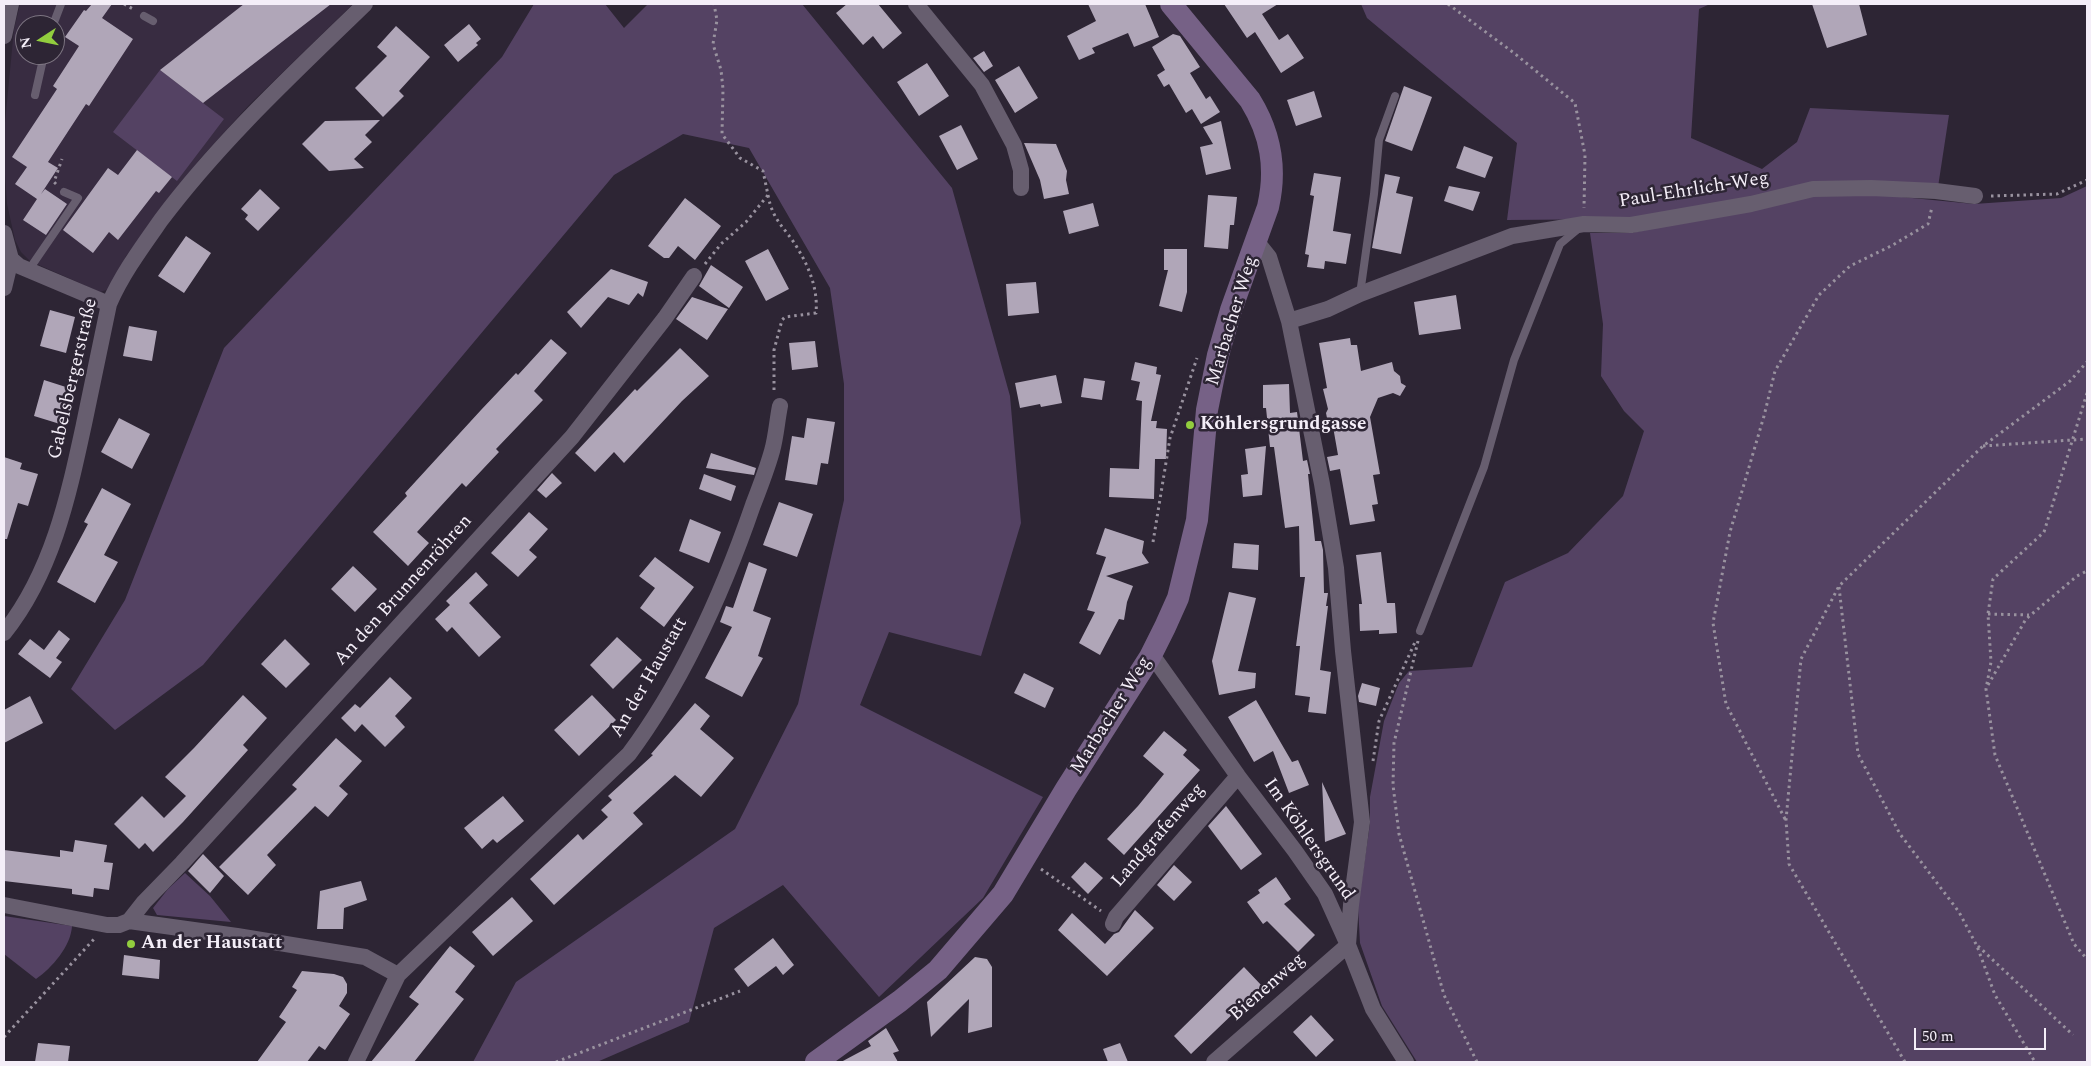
<!DOCTYPE html>
<html>
<head>
<meta charset="utf-8">
<style>
  body { margin:0 }
  #map { position:relative; width:2091px; height:1066px; overflow:hidden; background:#2d2534; font-family:Spectral,serif }
  canvas { display:block }
  .frame { position:absolute; inset:0; border:5px solid #f4eef8; pointer-events:none }
  .north { position:absolute; left:15px; top:15px; width:50px; height:50px; box-sizing:border-box; background:#2d2534; border:1px solid #7d7582; border-radius:50%; rotate:259deg; font-size:14px; font-weight:700; line-height:20px; text-align:center; color:#f4eef8 }
  .north::after { content:''; display:block; margin:auto; width:18px; height:22px; background:#92cd3e; clip-path:polygon(50% 0,100% 100%,50% 72%,0 100%) }
  .scale { position:absolute; left:1914px; top:1028px; width:132px; height:22px; box-sizing:border-box; border:2px solid #f4eef8; border-top:0; padding-left:6px; font-size:15px; line-height:18px; white-space:nowrap; color:#f4eef8; -webkit-text-stroke:4px #2d2534; paint-order:stroke }
</style>
</head>
<body>
<div id="map">
<canvas width="2091" height="1066"></canvas>
<div class="frame"></div>
<div class="north">N</div>
<div class="scale">50 m</div>
</div>
<script>
const c = document.querySelector('canvas').getContext('2d');
c.lineJoin = 'round';
function paint(path, color) { c.fillStyle = color; c.fill(path, 'evenodd'); }
function strokePath(path, color, width, dash) { c.strokeStyle = color; c.lineWidth = width; c.lineCap = dash ? 'butt' : 'round'; c.setLineDash(dash || []); c.stroke(path); }
function label(font, color, halo, rows, align = 'center') {
  c.font = font + ' Spectral,serif'; c.lineWidth = 5; c.setLineDash([]); c.textBaseline = 'middle'; c.strokeStyle = halo; c.fillStyle = color; for (const [text, x, y, turn = 0] of rows) {
    c.save(); c.translate(x, y); c.rotate((+turn || 0) * Math.PI / 180); c.textAlign = isNaN(turn) ? turn : align; if (halo) c.strokeText(text, 0, 0); c.fillText(text, 0, 0); c.restore();
  }
}
paint(new Path2D(`
  M20,4H353L249,105L200,159L126,256L112,286L109,289L100,292L30,261L21,252L15,240L7,204L4,161L5,122L14,29ZM25,25H55V55H25Z`), '#382c41');
paint(new Path2D(`
  M534,4H605L624,28L648,4H802L952,188L1010,396L1021,523L981,656L889,632L860,705L1043,797L983,898L879,997L783,885L714,928L689,1022L597,1062H473L516,982L735,829L798,704L844,500V384L830,288L749,148L683,134L614,175L203,665L115,730L71,689L125,600L224,348L502,57Z
  M1361,4H1710L1699,9L1691,138L1762,169L1797,142L1810,108L1949,115L1938,187L1749,199L1631,219L1507,220L1517,143L1367,18Z
  M160,70L224,119L177,181L113,132Z
  M2087,186V1062H1417L1382,1006L1360,943L1358,906L1370,824V797L1384,721L1399,683L1409,671L1472,667L1505,582L1568,553L1623,496L1644,431L1624,411L1601,376L1603,324L1590,233H1631L1816,194H1871L1974,204L2061,198Z
  M185,873L210,896L231,922L157,915L153,908L168,889Z
  M4,916L72,926C71,946 52,968 36,979L4,954Z`), '#544263');
paint(new Path2D(`
  M92,4H112L102,18L133,39L89,106L86,104L48,162L58,168L41,194L45,189L67,204L46,235L23,220L37,199L15,184L27,167L12,157L57,89L53,86L79,46L65,37L84,10L86,11Z
  M244,4H331L203,103L160,70Z
  M847,4H878L902,33L883,49L873,36L863,45L836,13Z
  M1088,4H1145L1159,37L1134,47L1128,33L1092,48L1095,53L1079,60L1067,36L1096,21Z
  M1224,4H1278L1262,14L1279,40L1288,34L1304,58L1281,73L1255,32L1247,38Z
  M1812,4H1859L1867,35L1827,48Z
  M469,24L481,39L476,43L478,45L458,62L444,45Z
  M396,26L430,57L399,91L404,96L383,117L355,88L387,56L377,47Z
  M1173,34L1180,36L1200,67L1190,73L1206,99L1210,96L1220,112L1201,124L1192,109L1186,113L1169,84L1164,87L1157,75L1165,70L1152,47Z
  M984,51L993,66L984,72L973,58Z
  M927,63L949,96L919,116L897,82Z
  M1019,66L1038,98L1015,113L995,80Z
  M1404,86L1432,97L1412,151L1385,141Z
  M1314,91L1322,117L1296,126L1287,100Z
  M380,120L365,135L372,142L354,159L364,168L329,171L302,144L325,121Z
  M1221,121L1231,169L1206,175L1200,147L1213,144L1203,127Z
  M961,125L978,159L957,170L939,136Z
  M1024,143L1056,144L1067,171L1066,180L1069,194L1044,199L1040,180Z
  M1464,146L1493,157L1485,178L1456,168Z
  M137,150L172,177L159,193L156,191L118,240L109,232L93,253L63,230L108,168L118,175Z
  M1314,173L1341,177L1333,231L1351,234L1346,264L1325,261L1324,269L1307,267L1309,255L1305,254L1314,196L1310,195Z
  M1385,174L1400,177L1396,193L1413,197L1401,254L1372,248Z
  M1449,186L1480,192L1473,211L1444,201Z
  M260,189L280,208L258,231L245,219L248,215L241,209Z
  M1208,195L1237,197L1234,225H1230L1228,249L1204,247Z
  M685,198L721,226L695,260L678,246L669,258H664L648,246Z
  M1093,203L1099,226L1069,234L1063,211Z
  M186,236L211,253L184,293L158,276Z
  M768,249L789,289L766,301L745,261Z
  M1164,249H1187V292L1182,312L1159,306L1168,270H1164Z
  M711,265L743,287L729,308L699,286Z
  M611,269L648,282L643,297L638,293L629,305L608,297L581,328L567,312Z
  M1036,282L1039,313L1008,316L1006,284Z
  M1456,295L1461,329L1419,335L1414,302Z
  M692,297L728,309L707,340L676,319Z
  M50,310L75,317L66,353L40,346Z
  M129,326L157,331L152,361L123,356Z
  M1350,338L1351,345H1357L1361,371L1392,362L1394,371L1400,376L1401,383L1406,386L1400,396L1393,393L1378,398L1370,417L1380,474L1373,475L1378,504L1372,505L1375,521L1350,525L1340,469L1330,471L1327,457L1338,455L1332,421L1327,418L1326,413L1328,409L1323,389L1327,388L1319,343Z
  M551,339L567,353L534,391L543,400L496,449L499,452L466,487L462,483L417,532L429,543L408,566L373,532L407,496L405,493L481,410L516,373L518,375Z
  M815,341L818,367L792,370L789,343Z
  M680,348L709,376L682,401L624,463L614,452L595,472L575,453L635,389L637,391Z
  M1135,362L1157,367L1156,374L1161,375L1151,421H1157L1156,428L1167,429L1166,459H1155L1154,499L1109,497L1110,468L1139,469L1142,401L1136,400L1140,382L1131,380Z
  M1056,375L1062,403L1041,407L1040,404L1020,408L1015,383Z
  M1084,378L1105,381L1102,400L1081,397Z
  M44,380L69,388L60,424L34,416Z
  M1289,384L1290,413L1297,412L1303,461L1307,460L1310,474H1308L1315,541H1321L1323,550L1324,593H1328L1326,606H1328L1320,670L1331,672L1326,714L1308,712L1310,697L1295,695L1300,646H1296L1305,577H1300L1299,526L1285,528L1274,447H1270L1266,408H1263V385Z
  M119,418L150,434L132,469L101,452Z
  M807,418L835,422L828,464L821,463L817,485L785,480L792,436L804,438Z
  M1266,446L1262,495L1243,497L1241,475L1248,474L1245,449Z
  M711,453L756,468L754,475L706,468Z
  M4,457L22,463L20,469L38,474L28,506L18,503L7,539H4Z
  M552,473L562,483L546,498L537,490Z
  M704,474L736,486L731,501L699,489Z
  M102,488L131,504L104,555L118,562L95,603L57,582L88,524L84,522Z
  M779,502L813,514L797,557L763,545Z
  M529,512L548,529L529,550L537,557L518,577L491,553Z
  M690,519L721,532L709,563L679,551Z
  M1105,528L1144,541L1142,553L1149,563L1106,576L1133,586L1127,602L1124,620L1119,619L1100,655L1079,643L1095,612L1087,610L1106,557L1096,554Z
  M1234,543L1259,545L1258,570L1232,568Z
  M1381,552L1387,603H1395L1397,633L1379,634V630L1360,631L1359,604H1362L1356,555Z
  M655,557L694,587L664,627L640,608L655,588L639,576Z
  M749,562L767,569L753,611L771,618L758,656L763,658L742,697L705,678L732,627L720,622L726,606L733,608Z
  M353,566L377,589L355,612L331,589Z
  M476,572L488,585L469,603L501,637L479,657L452,627L447,632L435,619L450,605L446,601Z
  M1229,592L1256,598L1238,671L1256,673L1255,688L1219,695L1212,661Z
  M59,630L70,639L56,658L62,662L50,678L18,654L30,639L44,650Z
  M617,637L642,660L613,689L590,665Z
  M285,639L310,664L286,688L261,664Z
  M1024,673L1054,688L1045,708L1014,693Z
  M390,677L412,698L395,716L405,727L385,747L362,724L355,732L341,718L355,704L360,708Z
  M1362,683L1380,688L1376,706L1359,702L1358,696Z
  M243,695L267,718L243,745L248,750L183,822L153,852L145,843L139,849L114,824L142,796L164,818L186,796L165,777L194,748Z
  M592,695L616,720L579,756L554,730Z
  M30,696L43,723L4,743V710Z
  M1256,700L1292,762L1298,760L1309,785L1289,793L1273,751L1254,762L1228,717Z
  M695,703L710,716L700,729L734,758L701,797L675,775L633,813L643,824L554,905L530,879L578,834L583,840L608,817L601,810L612,800L608,796L653,755L651,754Z
  M1164,731L1187,750L1183,755L1200,770L1124,855L1107,839L1138,806L1164,774L1143,756Z
  M336,738L362,761L339,786L348,794L328,817L315,806L267,855L276,865L248,895L219,867L297,789L292,785Z
  M1322,782L1346,834L1325,842Z
  M503,796L524,821L497,843L493,839L482,849L464,828Z
  M1226,806L1262,854L1241,870L1208,826Z
  M75,840L107,845L104,862L113,863L109,890L94,888L93,897L72,894V889L4,881V850L60,857V850L73,852Z
  M203,854L224,876L210,893L188,871Z
  M1085,862L1103,878L1088,894L1071,877Z
  M1174,865L1192,882L1174,901L1157,885Z
  M1276,877L1291,899L1284,904L1315,935L1298,952L1267,921L1263,924L1247,902L1260,893L1258,890Z
  M361,881L367,900L344,908L343,929H317L320,891Z
  M512,897L533,921L493,956L472,932Z
  M1135,910L1154,928L1107,976L1058,930L1072,913L1105,944L1114,934L1119,932Z
  M773,938L794,965L783,975L776,966L748,987L734,969Z
  M450,946L475,966L455,992L464,999L414,1062H371L419,1004L409,997Z
  M124,955L160,960L159,979L122,975Z
  M975,957L987,959L992,967V1027L968,1033L969,999L931,1037L927,1002Z
  M1244,967L1262,986L1191,1054L1174,1036Z
  M302,971L334,974L343,977L347,984V993L339,1006L350,1014L325,1050L319,1046L307,1062H257L286,1022L279,1017L297,990L292,987Z
  M1311,1015L1334,1040L1316,1057L1293,1032Z
  M886,1028L899,1051L893,1053L898,1062H841L871,1046L868,1041Z
  M38,1043L70,1046L68,1062H35Z
  M1120,1043L1128,1062H1108L1103,1049Z`), '#b0a6b8');
strokePath(new Path2D(`
  M124,4L135,10
  M1448,4L1514,53L1575,103L1585,155L1584,208
  M56,184L54,182L62,159
  M768,195C773,222 785,227 798,249C810,269 818,290 816,313L785,317L782,320L774,350V391
  M1991,196L2057,194L2087,180
  M705,264L721,244L746,222L768,195L763,171L740,158L722,134L723,89L721,70L713,44L717,20L714,4
  M2087,393L2044,532L1993,579L1988,614L1991,662L1986,689L1995,755L2074,944L2087,959
  M1983,446L2087,439
  M1153,542L1170,438L1197,358
  M1839,587L1858,754L1900,834L1959,912L1977,946L1995,995L2035,1062
  M1988,614L2029,615
  M1418,641L1394,743L1393,785L1399,834L1444,995L1477,1062
  M1988,685L2026,619L2077,576L2087,571
  M1373,761L1379,721L1416,640
  M1785,819L1726,704L1713,623L1730,532L1764,416L1775,371L1819,295L1850,266L1891,246L1928,224L1932,207
  M1041,869L1101,911
  M1978,946L2073,1035
  M4,1037L95,938
  M556,1062L740,991
  M1905,1062L1789,864L1786,820L1801,659L1839,586L1983,446L2070,381L2087,362`), '#99929f', 3, [2.5, 4]);
strokePath(new Path2D(`
  M144,16L153,21
  M53,25L61,4
  M35,95L44,55
  M28,271L78,198L64,192
  M1360,294L1374,194L1379,140L1395,96
  M1420,631L1484,467L1514,360L1560,244L1578,229`), '#675e6f', 8);
strokePath(new Path2D(`
  M916,4L982,85L1014,145L1021,170V188
  M4,36L11,4
  M4,233L11,259L19,266L109,304
  M1257,242L1269,257L1289,321L1322,484L1336,568L1343,651L1362,822L1351,905L1348,945
  M4,288L11,259
  M1289,321L1328,309L1360,294L1512,236L1584,224L1631,225L1751,204L1813,189L1871,188L1936,191L1975,196
  M4,633C52,573 68,498 84,424C92,384 101,344 109,304C122,274 142,247 161,220C221,140 294,73 365,4
  M1150,657L1157,662L1238,776L1295,851L1325,894L1348,945L1373,1009L1406,1062
  M4,905L107,925H119L129,921L237,936L365,957L398,975
  M129,921L144,902L182,863L572,437L665,318L694,276
  M1113,924L1116,917L1238,776
  M356,1062L398,975L629,754C684,680 723,592 753,505C760,487 767,469 772,451C776,437 777,421 780,406
  M1214,1062L1348,945`), '#675e6f', 16);
strokePath(new Path2D(`
  M816,1062L900,1001L938,970L1003,894L1066,789L1150,657L1165,627L1178,598L1197,520L1207,410L1218,355L1231,310L1268,207C1277,168 1271,134 1250,100L1171,4`), '#766186', 22);
for (const [x, y, r, color] of [
  [1190,425,5,"#92cd3e"],
  [131,944,5,"#92cd3e"]
]) { const dot = new Path2D(); dot.arc(x, y, r, 0, 2 * Math.PI); c.fillStyle = color; c.fill(dot); strokePath(dot, '#2d2534', 2); }
label('19px', '#f4eef8', '#2d2534', [
  ["Paul-Ehrlich-Weg",1694,191,-9],
  ["Marbacher Weg",1233,321,-73],
  ["Gabelsbergerstraße",74,379,-77],
  ["An den Brunnenröhren",404,591,-48],
  ["An der Haustatt",650,678,-60],
  ["Marbacher Weg",1112,716,-58],
  ["Landgrafenweg",1159,836,-49],
  ["Im Köhlersgrund",1308,840,55],
  ["Bienenweg",1268,988,-41]
]);
label('bold 19px', '#f4eef8', '#2d2534', [
  ["Köhlersgrundgasse",1200,425],
  ["An der Haustatt",141,944]
], 'left');
</script>
</body>
</html>
